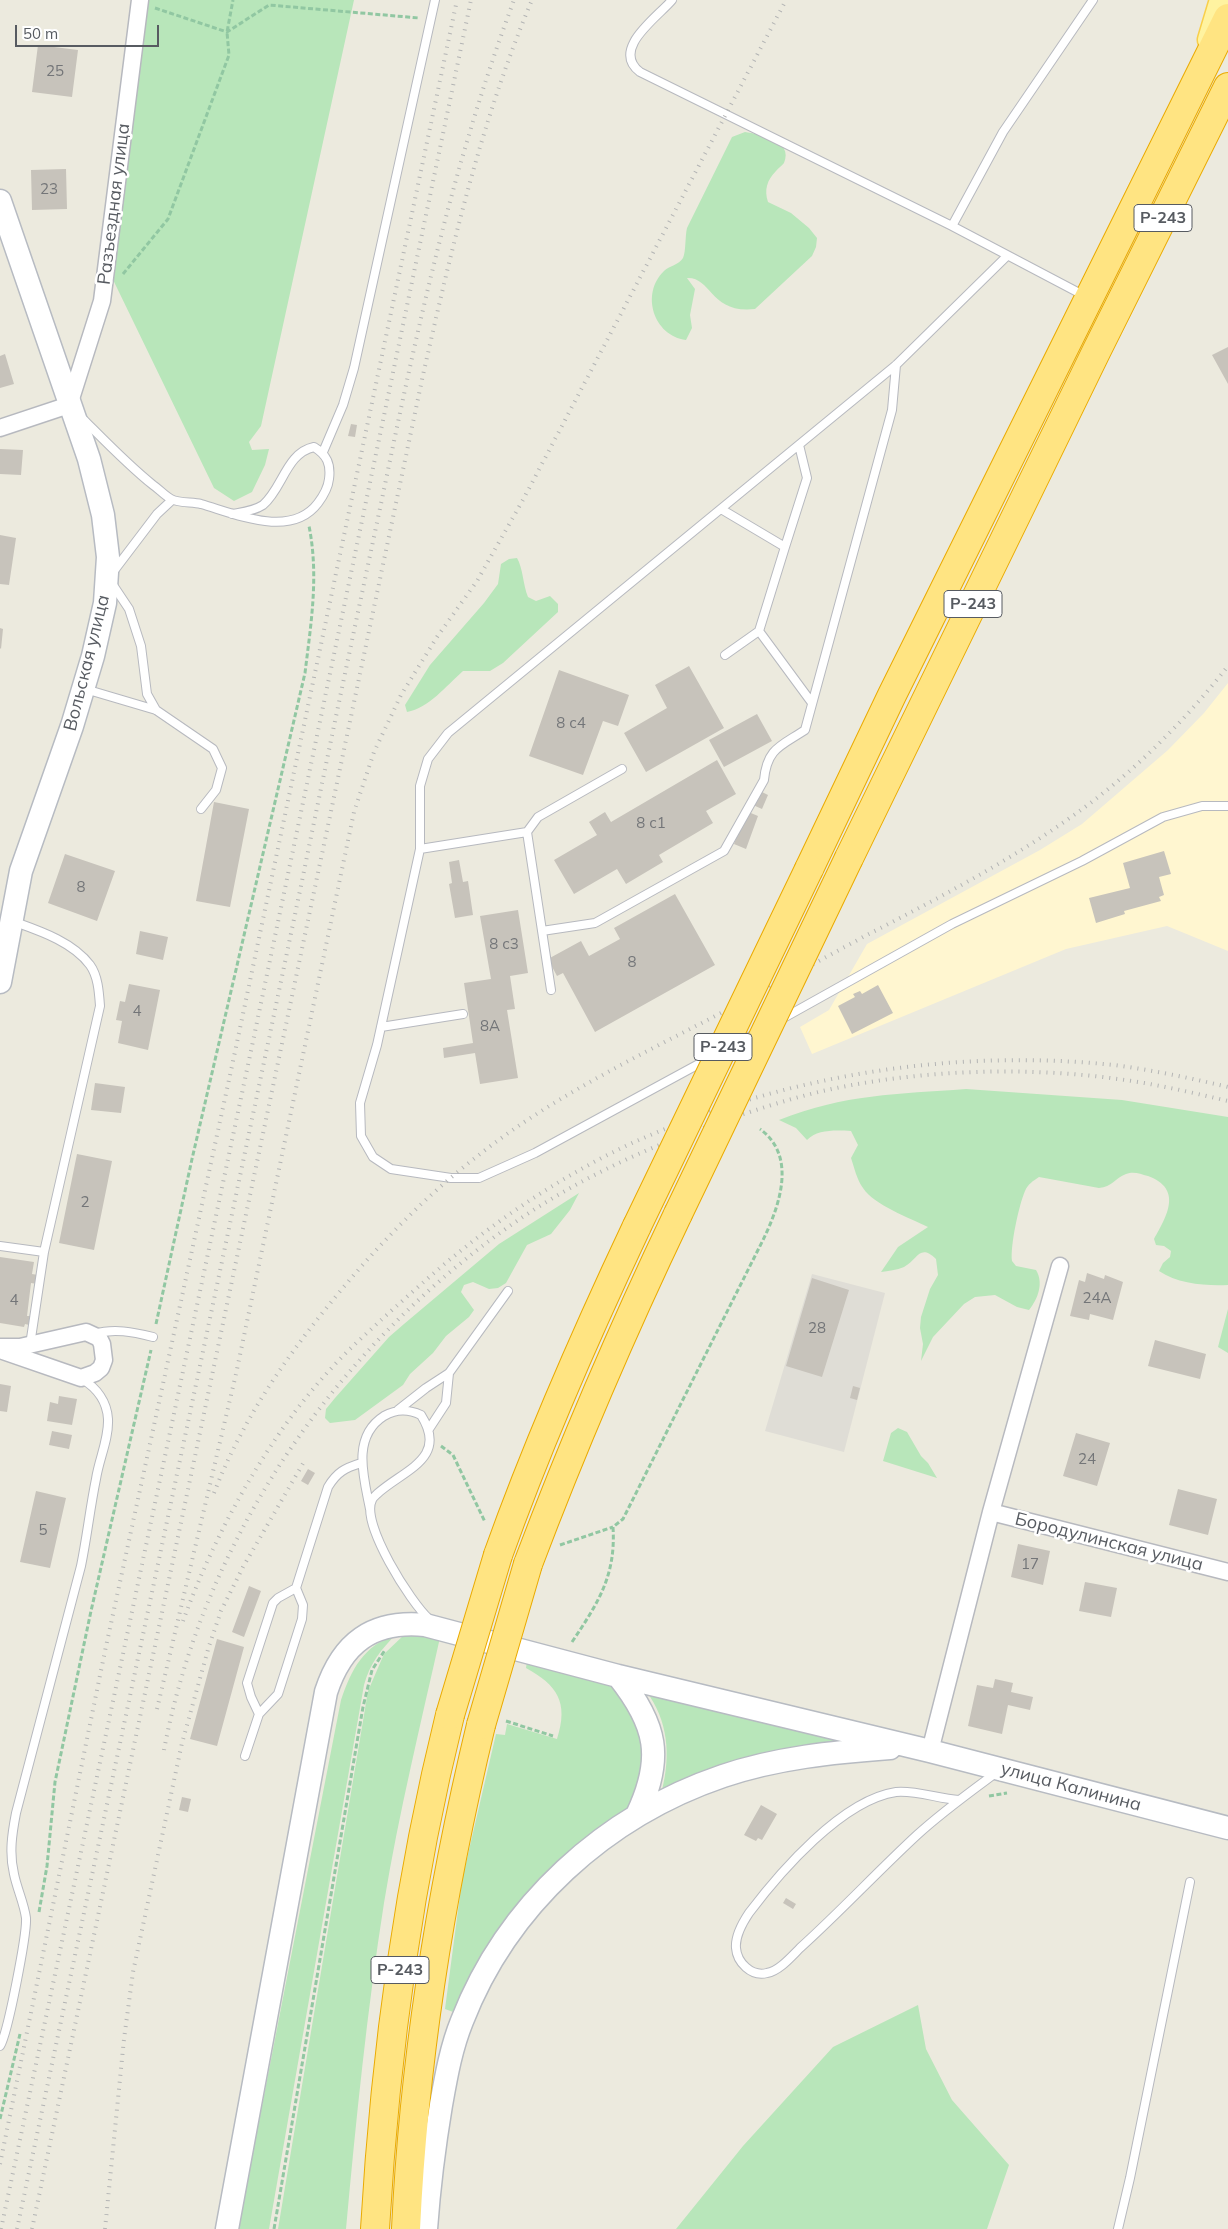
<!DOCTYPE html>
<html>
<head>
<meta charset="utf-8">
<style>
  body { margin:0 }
  #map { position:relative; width:1228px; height:2229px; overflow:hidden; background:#eceade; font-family:Mulish,sans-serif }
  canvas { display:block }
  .scale { position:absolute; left:15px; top:25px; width:144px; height:22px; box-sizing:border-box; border:2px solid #575b61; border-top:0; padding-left:6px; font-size:15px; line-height:18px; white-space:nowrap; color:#575b61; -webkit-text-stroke:4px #fff; paint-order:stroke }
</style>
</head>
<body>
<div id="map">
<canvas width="1228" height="2229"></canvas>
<div class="scale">50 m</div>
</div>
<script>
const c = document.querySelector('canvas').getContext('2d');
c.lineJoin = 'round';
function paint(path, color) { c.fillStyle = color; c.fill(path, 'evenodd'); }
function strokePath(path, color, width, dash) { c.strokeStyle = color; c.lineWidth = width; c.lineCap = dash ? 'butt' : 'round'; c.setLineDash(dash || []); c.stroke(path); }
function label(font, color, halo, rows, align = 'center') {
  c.font = font + ' Mulish,sans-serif'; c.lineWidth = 5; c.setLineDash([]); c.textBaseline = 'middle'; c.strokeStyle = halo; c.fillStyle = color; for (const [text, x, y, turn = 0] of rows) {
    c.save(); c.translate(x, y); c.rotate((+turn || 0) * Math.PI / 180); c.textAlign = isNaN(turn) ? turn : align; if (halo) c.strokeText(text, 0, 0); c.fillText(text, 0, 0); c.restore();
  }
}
paint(new Path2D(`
  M1228,683V951L1167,926L1066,949L812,1054L800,1027L829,1010L867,944L1040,850L1082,824L1168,750L1204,713Z`), '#fff6d0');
paint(new Path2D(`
  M812,1274L885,1293L844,1452L765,1431Z`), '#dfddd6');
paint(new Path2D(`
  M137,0H354L261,426L249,442L252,450L269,449L265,465L252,492L234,501L214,488L102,257Z
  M745,132C759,134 794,140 784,163C782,166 778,168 776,171C767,180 764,190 768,202L791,213L809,228L817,238L816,247L812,256L755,309C710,314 712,277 687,278L695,289L690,315L692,328L686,340C654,336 640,294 664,271C669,266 679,265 683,258C686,252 685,236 687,228L732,137Z
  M517,558C523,568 523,585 528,597L536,601L550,596L558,604V612L503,663L490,671H463C446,686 429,708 407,712L405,705L430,665L484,603L498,584L501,564L509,559Z
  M966,1089L1122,1100L1228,1117V1285C1206,1286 1178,1284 1159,1271L1163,1263L1170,1257L1171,1251L1164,1246L1156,1245L1154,1239C1167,1216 1183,1189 1148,1176C1140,1174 1134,1171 1126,1174C1115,1178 1112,1187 1099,1188L1039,1177C1033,1181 1028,1184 1025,1191C1019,1205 1010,1246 1012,1261L1016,1266L1036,1270C1044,1283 1038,1299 1029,1310L1017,1307L995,1295L975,1297L964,1304L933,1337L921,1361L923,1344L920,1328L921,1317L930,1289L938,1275L936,1259C919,1243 918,1260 904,1267C897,1270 888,1271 881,1272L898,1247L928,1227C910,1218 874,1205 863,1188C857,1180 854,1167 851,1158L858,1145L851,1131C837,1130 817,1129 807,1140L796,1128L779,1120C844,1094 898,1094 966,1089Z
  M579,1193L570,1210L551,1234L527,1245L506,1283L498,1288L489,1289L473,1282L464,1285L461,1292L474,1310L469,1317L446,1336L433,1353L410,1374L403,1385L355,1420L330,1423L325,1418L326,1409L335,1398L389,1337L404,1324L499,1244Z
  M1228,1309V1353L1218,1347Z
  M898,1428L907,1432L921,1456L928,1463L937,1478L883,1461L891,1433Z
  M441,1633C421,1723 399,1812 384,1903C367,2011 356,2120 346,2229H278L368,1691L384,1654L405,1634Z
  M396,1634C381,1650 370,1663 364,1685L269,2229H238L341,1700C352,1668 363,1647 396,1634Z
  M527,1661L619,1688L643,1723V1775L628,1807L619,1818L584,1843L546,1873L509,1918L456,2013L445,2009L462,1880L496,1734L505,1735L507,1724L557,1739C569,1702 557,1685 526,1668Z
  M646,1691L852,1740L785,1749L752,1756L662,1790C671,1755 668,1720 646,1691Z
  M918,2005L926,2049L952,2100L1009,2165L987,2229H676L743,2146L833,2047Z`), '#b8e6ba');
paint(new Path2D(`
  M38,45L78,50L72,97L32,92Z
  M66,169L67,209L32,210L31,170Z
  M1228,347V384L1212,355Z
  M5,354L14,384L0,388V356Z
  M351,424L357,425L355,437L348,436Z
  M0,449L23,450L21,475L0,474Z
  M0,535L16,538L9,585L0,584Z
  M0,628L3,629L1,649L0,648Z
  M689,666L724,728L646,772L624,733L667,708L655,685Z
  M559,670L629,695L618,726L603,721L583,775L529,756Z
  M757,714L772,741L724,767L709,740Z
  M717,760L736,794L706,811L713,823L659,855L663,862L626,884L617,869L574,894L554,860L597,835L589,822L605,812L611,822Z
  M760,791L768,795L762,809L753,805Z
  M214,802L249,809L230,907L196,901Z
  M746,811L758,816L746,849L734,844Z
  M1164,851L1171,874L1159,877L1164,895L1159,897L1161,901L1124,911L1125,914L1096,923L1089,898L1130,888L1123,863Z
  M65,854L115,871L97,921L48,903Z
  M459,860L463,882L468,881L473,915L455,918L449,884L452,883L449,862Z
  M675,894L715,965L595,1032L563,973L557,976L548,959L581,941L589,956L620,939L614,928Z
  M518,910L528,973L510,976L515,1009L507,1010L518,1078L480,1084L475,1053L444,1058L443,1048L473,1043L464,983L491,979L480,916Z
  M140,931L168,937L163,960L136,954Z
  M129,984L160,990L148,1050L118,1043L122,1021L116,1020L120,1001L125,1002Z
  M878,985L893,1013L852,1034L838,1006L855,997L853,994L860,991L862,994Z
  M95,1083L125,1087L121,1113L91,1110Z
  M77,1154L112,1161L94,1250L59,1243Z
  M0,1257L34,1262L32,1274L38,1275L37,1284L31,1283L27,1316H30L29,1325L25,1324L24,1327L0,1323Z
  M1087,1273L1104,1279L1105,1275L1123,1282L1113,1320L1090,1314L1089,1320L1070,1316L1079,1280L1085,1282Z
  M812,1278L849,1290L822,1377L786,1366Z
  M1155,1340L1206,1354L1200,1379L1148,1366Z
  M0,1384L11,1386L7,1412L0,1411Z
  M853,1386L860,1388L857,1400L850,1398Z
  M59,1396L77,1399L72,1425L47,1421L50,1402L58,1404Z
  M52,1431L72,1435L69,1449L49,1445Z
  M1076,1433L1110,1443L1097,1486L1063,1476Z
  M308,1469L315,1473L308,1485L301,1481Z
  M1178,1489L1217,1499L1208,1535L1169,1525Z
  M36,1491L66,1498L50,1568L20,1562Z
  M1018,1544L1050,1551L1043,1585L1011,1577Z
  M1085,1582L1117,1588L1111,1617L1079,1611Z
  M249,1586L261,1591L244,1637L232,1632Z
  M217,1639L244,1647L217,1746L190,1739Z
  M995,1679L1013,1683L1011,1692L1033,1697L1030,1710L1008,1705L1002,1734L968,1726L977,1685L993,1688Z
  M182,1797L191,1799L188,1812L179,1810Z
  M761,1805L777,1814L762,1840L758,1838L756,1841L744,1835Z
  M786,1898L796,1904L793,1909L783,1903Z`), '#c7c3bb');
const lane = new Path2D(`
  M672,0C658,17 610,49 640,72L952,226L1085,296
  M952,226L1003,132L1093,0
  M83,419C106,442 128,465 153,485C159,489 164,495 171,499C178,503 192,502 201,504C236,514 291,539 318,503C324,495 328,488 329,479C331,464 327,455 314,447C286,453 283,488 263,505C254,511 243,512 232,514
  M323,452L343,405L354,368L435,0
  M721,509L785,547L807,478L799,445
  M113,572L157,514L172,500
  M111,582L129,609L141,646L147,694L156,710
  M759,631L812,703
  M725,655L759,631L785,547
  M85,689L156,710L213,749L222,768L216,790L201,809
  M527,832L538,817L622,769
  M420,849L527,832L551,990
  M15,922C40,931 73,942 90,965C98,976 99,992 100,1006L44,1252L30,1345
  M542,931L595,923L724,851L764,780C767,748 781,746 805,730L892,410L896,365
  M780,1020L952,924L1082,861L1163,817L1202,806H1228
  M381,1027L463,1014
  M734,1045L757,1033
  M708,1059L535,1153L479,1178H451L391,1169L373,1157L361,1136L360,1103L377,1045L420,849V786L428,759L448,733L896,365L1007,256
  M0,1246L44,1252
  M94,1334C114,1328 133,1332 153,1337
  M398,1410L426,1388L449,1373L508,1291
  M429,1429L446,1403L449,1373
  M370,1509C364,1478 351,1437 384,1416C397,1409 408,1409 421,1415C449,1459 403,1470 377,1494C375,1496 373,1497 372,1500C360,1523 411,1603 429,1619
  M259,1714L278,1694L302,1619L303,1605L296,1588L328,1487C337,1472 345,1468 361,1463
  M245,1756L259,1714L251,1697L247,1683L273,1603L278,1598L296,1588
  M959,1800C939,1799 916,1790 896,1792C842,1800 780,1872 749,1913C743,1922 735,1937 736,1948C737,1962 751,1977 767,1973C779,1971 791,1957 800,1948C840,1912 877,1872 917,1835C942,1812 970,1792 997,1772
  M0,2046C8,2033 27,1934 26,1918C24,1903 17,1889 14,1874C9,1853 12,1834 16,1813L81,1566C87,1537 90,1508 96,1479C99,1459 109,1439 108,1419C107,1402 97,1388 82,1379
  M1118,2229L1130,2178L1190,1882`);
const street = new Path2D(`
  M0,428L69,405L102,301L140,0
  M0,1347H20L86,1332L99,1338L102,1344L104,1360L101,1368L95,1373L81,1378L0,1350
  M991,1512L1228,1572
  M930,1751L991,1512L1060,1266`);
const secondary = new Path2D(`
  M0,201L89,459L103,515L108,557L105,603L93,656L72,726L21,871L0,982
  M618,1676C657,1725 664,1758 637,1815
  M227,2229L326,1692C342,1643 372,1620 425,1625L618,1676L930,1751L1228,1828
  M426,2229C429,2187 434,2147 441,2105C446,2077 451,2048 462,2021C507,1905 605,1816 723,1776C776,1758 834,1752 890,1748`);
const primary = new Path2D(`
  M1211,40L1223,0`);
const highway = new Path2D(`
  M849,858L1097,350L1228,87
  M809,869L892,695L1228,18
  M498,1555C538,1443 586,1334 637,1226
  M528,1564C573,1445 623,1329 678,1214
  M375,2229C385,2055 408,1884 450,1715
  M406,2229C414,2058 441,1891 481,1725`);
strokePath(lane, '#b7b9bf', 10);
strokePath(street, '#b7b9bf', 19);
strokePath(secondary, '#b7bbc2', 25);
strokePath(primary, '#f9cf4a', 29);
strokePath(highway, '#eaaa00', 30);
strokePath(new Path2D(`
  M155,8L227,32L269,5L419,18
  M123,274L168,219L229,55L227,32L233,0
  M156,1324L192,1159L305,673C311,623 319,576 309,526
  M441,1446L453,1455L485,1522
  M560,1545L613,1527
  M572,1642C598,1603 616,1576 613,1527L623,1519L763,1240C780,1205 797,1156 760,1129
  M506,1721L553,1736
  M989,1796L1007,1793
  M39,1912L47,1866L55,1782L91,1611L151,1350
  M0,2119L20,2034
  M274,2229L363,1707L372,1670L385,1650`), '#91c7a2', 3, [5, 2.5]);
strokePath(lane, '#fff', 8);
strokePath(street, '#fff', 16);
strokePath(secondary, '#fff', 22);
strokePath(primary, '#fff3a0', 26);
strokePath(highway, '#ffe482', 28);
strokePath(new Path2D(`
  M214,1493C239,1428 277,1370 320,1316C366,1258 417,1203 475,1158C540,1106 614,1068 688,1030C747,1000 806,968 865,936C937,899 1008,862 1074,815C1132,774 1184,722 1228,666
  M183,1621C218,1525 276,1421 350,1349C372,1328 394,1308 417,1288C480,1231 553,1180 630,1144C780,1076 950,1048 1114,1065C1152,1070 1190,1078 1228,1087
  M157,1709L236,1374L354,812L374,752L401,695L437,637L477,581L524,498L786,0
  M164,1750C204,1538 336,1348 511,1225C580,1177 658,1142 738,1116C776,1103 813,1092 852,1085C941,1069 1036,1067 1125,1080C1160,1085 1194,1093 1228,1101
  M0,2164L105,1651L232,1066L457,0
  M1,2229L252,1046L471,0
  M17,2229C112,1780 208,1330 302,881C328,753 355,626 382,499C417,329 453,163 514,0
  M32,2229L423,375C452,247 481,121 532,0
  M105,2229L124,2039L133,1972L182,1743L209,1646L221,1611L243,1567L305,1460`), '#b3b4b4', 4, [1, 6]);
const highwayBridge = new Path2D(`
  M678,1214L849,858
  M637,1226L809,869
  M450,1715L498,1555
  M481,1725L528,1564`);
strokePath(highwayBridge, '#eaaa00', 30, []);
strokePath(highwayBridge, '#ffe482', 28);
label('15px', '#737578', null, [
  ["25",55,71],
  ["23",49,189],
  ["8 с4",571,723],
  ["8 с1",651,823],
  ["8",81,887],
  ["8 с3",504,944],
  ["8",632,962],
  ["4",137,1011],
  ["8А",490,1026],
  ["2",85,1202],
  ["24А",1097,1298],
  ["4",14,1300],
  ["28",817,1328],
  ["24",1087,1459],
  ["5",43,1530],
  ["17",1030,1564]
]);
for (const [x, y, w] of [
  [1163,218,58],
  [973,604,58],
  [723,1047,58],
  [400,1970,58]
]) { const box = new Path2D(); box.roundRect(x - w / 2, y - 13.5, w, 27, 4); c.fillStyle = '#fff'; c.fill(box); strokePath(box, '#575b61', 1); }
label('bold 16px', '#575b61', null, [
  ["Р-243",1163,218],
  ["Р-243",973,604],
  ["Р-243",723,1047],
  ["Р-243",400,1970]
]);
label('18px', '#575b61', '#fff', [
  ["Разъездная улица",114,204,-83],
  ["Вольская улица",87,663,-76],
  ["Бородулинская улица",1109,1542,14],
  ["улица Калинина",1071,1787,15]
]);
</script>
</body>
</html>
